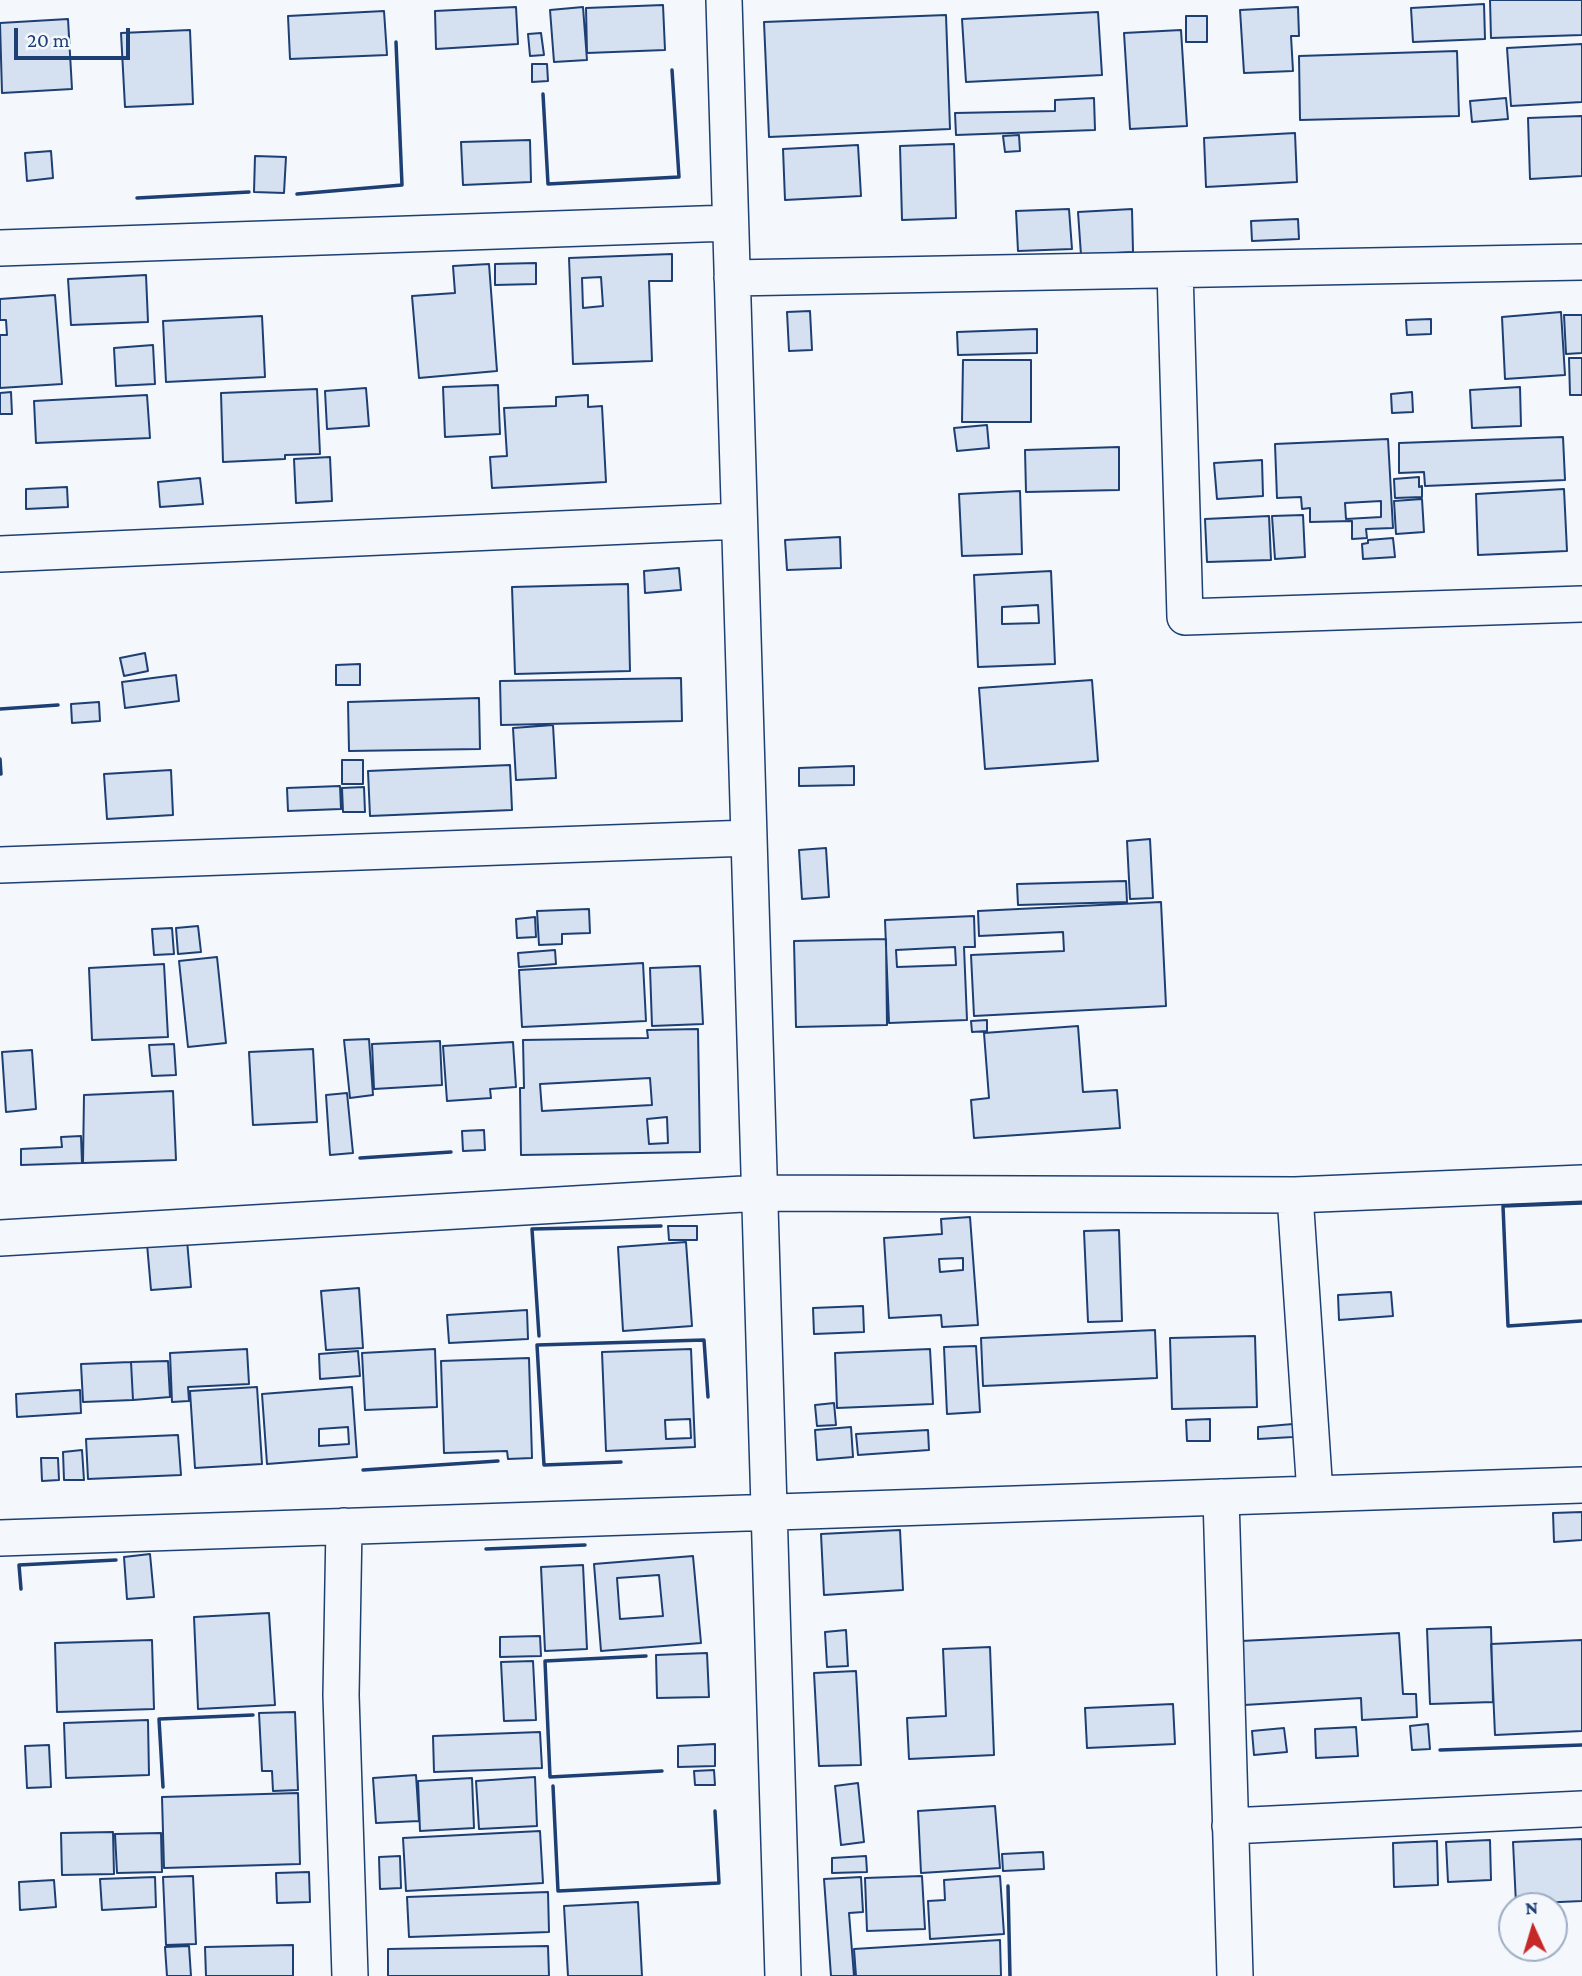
<!DOCTYPE html>
<html>
<head>
<meta charset="utf-8">
<style>
  body { margin:0 }
  #map { position:relative; width:1582px; height:1976px; overflow:hidden; background:#f4f7fb; font-family:"Crimson Pro",serif }
  canvas { display:block }
  .north { position:absolute; left:1498px; top:1892px; width:70px; height:70px; box-sizing:border-box; background:#f4f7fb; border:2px solid #9eadc5; border-radius:50%; rotate:356deg; font-size:19px; font-weight:700; line-height:28px; text-align:center; color:#1d3f73 }
  .north::after { content:''; display:block; margin:auto; width:24px; height:32px; background:#c62828; clip-path:polygon(50% 0,100% 100%,50% 72%,0 100%) }
  .scale { position:absolute; left:14px; top:28px; width:116px; height:32px; box-sizing:border-box; border:4px solid #1d3f73; border-top:0; padding-left:9px; font-size:21px; line-height:24px; white-space:nowrap; color:#1d3f73; -webkit-text-stroke:5px #f4f7fb; paint-order:stroke }
</style>
</head>
<body>
<div id="map">
<canvas width="1582" height="1976"></canvas>
<div class="north">N</div>
<div class="scale">20 m</div>
</div>
<script>
const c = document.querySelector('canvas').getContext('2d');
c.lineJoin = 'round';
function paint(path, color) { c.fillStyle = color; c.fill(path, 'evenodd'); }
function strokePath(path, color, width, dash) { c.strokeStyle = color; c.lineWidth = width; c.lineCap = dash ? 'butt' : 'round'; c.setLineDash(dash || []); c.stroke(path); }
const building = new Path2D(`
  M1490,0H1582V35L1491,38Z
  M1484,4L1485,39L1413,42L1411,8Z
  M663,5L665,50L587,53L586,8Z
  M516,7L518,44L436,49L435,11Z
  M583,7L587,60L554,62L550,10Z
  M1298,7L1299,36H1291L1293,71L1244,73L1240,10Z
  M384,11L387,55L290,59L288,16Z
  M1098,12L1102,75L966,82L962,19Z
  M946,15L950,129L769,137L764,22Z
  M1186,16H1207V42H1186Z
  M68,19L72,89L2,93L0,23Z
  M190,30L193,104L125,107L121,33Z
  M1181,30L1187,126L1130,129L1124,33Z
  M541,33L544,55L530,56L528,34Z
  M1582,44V102L1511,106L1507,48Z
  M1457,51L1459,116L1300,120L1299,56Z
  M532,64H547L548,81L532,82Z
  M1094,98L1095,130L956,135L955,113L1055,111V100Z
  M1506,98L1508,119L1472,122L1470,101Z
  M1582,116V176L1530,179L1528,118Z
  M1295,133L1297,182L1206,187L1204,138Z
  M1019,135L1020,151L1005,152L1003,136Z
  M530,140L531,182L463,185L461,142Z
  M954,144L956,218L902,220L900,146Z
  M858,145L861,196L785,200L783,149Z
  M51,151L53,178L27,181L25,153Z
  M255,156L286,157L284,193L254,192Z
  M1069,209L1072,249L1018,251L1016,211Z
  M1132,209L1133,252L1081,255L1078,212Z
  M1298,219L1299,239L1252,241L1251,221Z
  M672,254V281H649L652,361L573,364L569,258ZM601,277L603,306L583,308L582,278Z
  M536,263V284L495,285V264Z
  M489,264L497,371L419,378L412,296L455,293L453,266Z
  M146,275L148,322L71,325L68,279Z
  M55,295L62,384L0,388V335H7L6,320H0V299Z
  M810,311L812,350L789,351L787,312Z
  M1561,312L1565,375L1505,379L1502,317Z
  M1564,315H1582V353L1566,354Z
  M262,316L265,377L166,382L163,321Z
  M1431,319V334L1407,335L1406,320Z
  M1037,329V353L958,355L957,332Z
  M153,345L155,384L116,386L114,348Z
  M1569,358H1582V395H1570Z
  M963,360H1031V422H962Z
  M498,385L500,434L445,437L443,387Z
  M1520,387L1521,426L1472,428L1470,390Z
  M366,388L369,426L327,429L325,391Z
  M317,389L320,454L285,455V459L223,462L221,393Z
  M11,392L12,414H0V393Z
  M1412,392L1413,412L1392,413L1391,394Z
  M147,395L150,438L36,443L34,401Z
  M588,395V407L602,406L606,482L492,488L490,457L507,456L504,408L556,406V397Z
  M987,425L989,448L957,451L954,428Z
  M1563,437L1565,480L1425,486L1424,472L1399,473V443Z
  M1388,439L1393,528L1366,529L1367,538L1352,539V521L1310,522V508L1302,509L1301,497L1277,498L1275,444ZM1381,501V517L1346,519L1345,503Z
  M1119,447V490L1026,492L1025,450Z
  M330,457L332,501L296,503L294,459Z
  M1262,460L1263,496L1217,499L1214,463Z
  M1419,477V487L1422,486V497L1395,498L1394,479Z
  M200,478L203,504L160,507L158,482Z
  M67,487L68,507L26,509V489Z
  M1564,489L1567,551L1478,555L1476,494Z
  M1020,491L1022,554L962,556L959,494Z
  M1422,499L1424,532L1396,534L1394,501Z
  M1303,515L1305,557L1275,559L1272,516Z
  M1269,516L1271,560L1207,562L1205,519Z
  M840,537L841,568L787,570L785,540Z
  M1393,538L1395,557L1363,559L1362,544L1368,543V540Z
  M679,568L681,590L645,593L644,571Z
  M1051,571L1055,664L978,667L974,575ZM1038,605L1039,623L1002,624V607Z
  M628,584L630,671L515,674L512,587Z
  M145,653L148,671L124,676L120,658Z
  M360,664V685H336V665Z
  M176,675L179,701L125,708L122,682Z
  M681,678L682,721L501,725L500,681Z
  M1092,680L1098,761L985,769L979,688Z
  M479,698L480,749L349,751L348,702Z
  M99,702L100,721L72,723L71,704Z
  M553,725L556,778L516,780L513,728Z
  M342,760H363V784H342Z
  M510,765L512,810L370,816L368,771Z
  M854,766V785L799,786V768Z
  M171,770L173,815L107,819L104,774Z
  M340,786L341,809L288,811L287,788Z
  M364,787L365,812H343L342,788Z
  M1150,839L1153,898L1130,899L1127,841Z
  M826,848L829,897L802,899L799,850Z
  M1126,881L1127,902L1018,905L1017,884Z
  M1161,902L1166,1006L974,1016L971,955L1064,951L1063,932L979,936L978,911Z
  M589,909L590,933L562,934V944L539,945L537,911Z
  M974,916L975,947H964L967,1020L889,1023L885,920ZM955,947L956,965L897,967L896,950Z
  M535,917L536,937L517,938L516,919Z
  M198,926L201,952L178,954L176,928Z
  M172,928L174,954L154,955L152,929Z
  M886,939L887,1025L796,1027L794,941Z
  M555,950L556,964L519,967L518,953Z
  M217,957L226,1043L188,1047L179,961Z
  M643,963L646,1021L522,1027L519,970Z
  M164,964L168,1037L92,1040L89,968Z
  M700,966L703,1024L652,1026L650,968Z
  M987,1020V1031L972,1032L971,1021Z
  M1078,1026L1083,1092L1117,1090L1120,1128L974,1138L971,1100L989,1098L984,1033Z
  M698,1029L700,1152L521,1155L520,1088H524L523,1040L648,1038L647,1030ZM650,1078L652,1105L542,1111L540,1084ZM667,1117L668,1143L649,1144L647,1119Z
  M369,1039L373,1095L350,1098L344,1040Z
  M440,1041L442,1085L374,1089L372,1044Z
  M513,1042L516,1087L490,1089L491,1098L447,1101L443,1046Z
  M174,1044L176,1075L152,1076L149,1045Z
  M313,1049L317,1122L253,1125L249,1052Z
  M32,1050L36,1109L6,1112L2,1052Z
  M173,1091L176,1160L83,1163L84,1095Z
  M347,1093L353,1153L330,1155L326,1095Z
  M484,1130L485,1150L463,1151L462,1131Z
  M81,1136L82,1163L21,1165V1149L62,1147L61,1137Z
  M970,1217L978,1325L942,1327L941,1315L889,1318L884,1238L942,1234L941,1219ZM963,1258V1270L940,1272L939,1259Z
  M668,1226H697V1240H669Z
  M1119,1230L1122,1321L1088,1322L1084,1231Z
  M187,1240L191,1287L151,1290L147,1244Z
  M686,1242L692,1326L623,1331L618,1247Z
  M359,1288L363,1348L326,1350L321,1291Z
  M1391,1292L1393,1316L1339,1320L1338,1295Z
  M863,1306L864,1332L814,1334L813,1308Z
  M527,1310L528,1339L449,1343L447,1315Z
  M1155,1330L1157,1378L983,1386L981,1338Z
  M1255,1336L1257,1407L1172,1409L1170,1338Z
  M976,1346L980,1412L947,1414L944,1347Z
  M247,1349L249,1384L188,1387L189,1401L172,1402L170,1353Z
  M435,1349L437,1407L365,1410L362,1353Z
  M691,1349L695,1447L606,1451L602,1352ZM690,1419L691,1438L666,1439L665,1420Z
  M930,1349L933,1404L837,1408L835,1353Z
  M358,1351L360,1376L320,1379L319,1354Z
  M529,1358L532,1458L508,1459L507,1451L444,1453L441,1361Z
  M168,1361L170,1397L133,1400L131,1362Z
  M131,1362L133,1400L83,1402L81,1364Z
  M257,1387L262,1464L195,1468L190,1391Z
  M352,1387L357,1457L267,1464L262,1394ZM348,1427L349,1444L319,1446V1429Z
  M80,1390L81,1413L17,1417L16,1394Z
  M834,1403L836,1425L817,1426L815,1405Z
  M1210,1419V1441H1187L1186,1420Z
  M1293,1424V1437L1258,1439V1427Z
  M851,1427L853,1457L817,1460L815,1430Z
  M928,1430L929,1450L858,1455L856,1434Z
  M178,1435L181,1475L88,1479L86,1439Z
  M82,1450L84,1480H64L63,1452Z
  M41,1458H58L59,1480L42,1481Z
  M1582,1512V1540L1554,1542L1553,1513Z
  M900,1530L903,1590L824,1595L821,1534Z
  M150,1554L154,1597L127,1599L124,1557Z
  M693,1556L701,1643L601,1651L594,1564ZM659,1575L663,1616L620,1619L617,1578Z
  M583,1565L587,1649L545,1651L541,1567Z
  M269,1613L275,1705L198,1709L194,1617Z
  M1491,1627L1493,1702L1430,1704L1427,1629Z
  M846,1630L848,1666L827,1667L825,1632Z
  M1399,1633L1403,1694H1416L1417,1717L1362,1720L1361,1698L1244,1705L1241,1641Z
  M540,1636L541,1656L500,1657V1637Z
  M152,1640L154,1709L57,1712L55,1643Z
  M1582,1640V1731L1495,1735L1491,1644Z
  M990,1647L994,1755L909,1759L907,1718L946,1716L943,1649Z
  M707,1653L709,1697L657,1698L656,1655Z
  M533,1661L536,1720L504,1721L501,1662Z
  M856,1671L861,1765L819,1766L814,1673Z
  M1173,1704L1175,1744L1087,1748L1085,1708Z
  M295,1712L298,1790L273,1791L272,1771H262L259,1713Z
  M148,1720L149,1775L66,1778L64,1723Z
  M1428,1724L1430,1749L1412,1750L1410,1726Z
  M1356,1727L1358,1756L1316,1758L1315,1729Z
  M1284,1728L1287,1752L1254,1755L1252,1731Z
  M540,1732L542,1768L434,1772L433,1736Z
  M715,1744V1766L678,1767V1746Z
  M49,1745L51,1787L27,1788L25,1746Z
  M714,1770L715,1785H695L694,1771Z
  M416,1775L419,1821L376,1823L373,1778Z
  M535,1777L537,1826L479,1829L476,1781Z
  M472,1778L474,1828L420,1831L418,1781Z
  M858,1783L864,1842L841,1845L835,1786Z
  M298,1793L300,1864L164,1868L162,1797Z
  M995,1806L1000,1868L921,1873L918,1811Z
  M540,1831L543,1883L406,1891L403,1838Z
  M113,1832L114,1874L62,1875L61,1833Z
  M161,1833L162,1872L117,1873L115,1834Z
  M1582,1839V1901L1516,1904L1513,1842Z
  M1490,1840L1491,1880L1448,1882L1446,1842Z
  M1437,1841L1438,1885L1394,1887L1393,1843Z
  M1043,1852L1044,1869L1003,1871L1002,1854Z
  M400,1856L401,1888L380,1889L379,1857Z
  M866,1856L867,1872L832,1873V1858Z
  M309,1872L310,1902L277,1903L276,1873Z
  M193,1876L196,1944L166,1945L163,1877Z
  M922,1876L925,1929L867,1931L865,1878Z
  M1000,1876L1004,1934L930,1939L928,1901L945,1900L944,1880Z
  M155,1877L156,1907L102,1910L100,1879Z
  M861,1877L863,1912L849,1913L854,1976H831L824,1879Z
  M54,1880L56,1907L20,1910L19,1882Z
  M548,1892L549,1932L409,1937L407,1897Z
  M638,1902L642,1976H568L564,1906Z
  M1000,1940L1001,1976H856L854,1949Z
  M293,1945V1976H206L205,1947Z
  M189,1946L191,1976H167L165,1947Z
  M548,1946L549,1976H388V1949Z`);
paint(building, '#d5e0f0');
strokePath(building, '#1d3f73', 2);
const street = new Path2D(`
  M724,0L783,1976
  M0,248L730,223
  M1175,270L1185,617L1582,604
  M732,278L1582,262
  M0,554L739,521
  M0,865L749,838
  M1295,1195L1315,1494
  M0,1238L760,1193L1295,1195L1582,1183
  M1221,1497L1235,1976
  M344,1526L341,1695L350,1976
  M0,1538L1582,1485
  M1230,1826L1582,1809`);
strokePath(street, '#1d3f73', 38);
strokePath(street, '#f4f7fb', 35);
strokePath(new Path2D(`
  M543,94L548,184L679,177L672,70
  M297,194L402,185L396,42
  M137,198L249,192
  M0,709L58,705
  M0,759L1,774
  M360,1158L451,1152
  M1581,1321L1508,1326L1503,1206L1582,1203
  M539,1336L532,1229L661,1226
  M621,1462L544,1465L537,1345L704,1340L708,1397
  M363,1470L498,1461
  M486,1549L585,1545
  M21,1589L19,1565L116,1560
  M646,1656L545,1661L550,1777L662,1771
  M1440,1750L1582,1745
  M553,1786L558,1891L719,1883L715,1811
  M163,1787L159,1719L253,1715
  M1008,1886L1010,1976`), '#1d3f73', 3.5);
</script>
</body>
</html>
